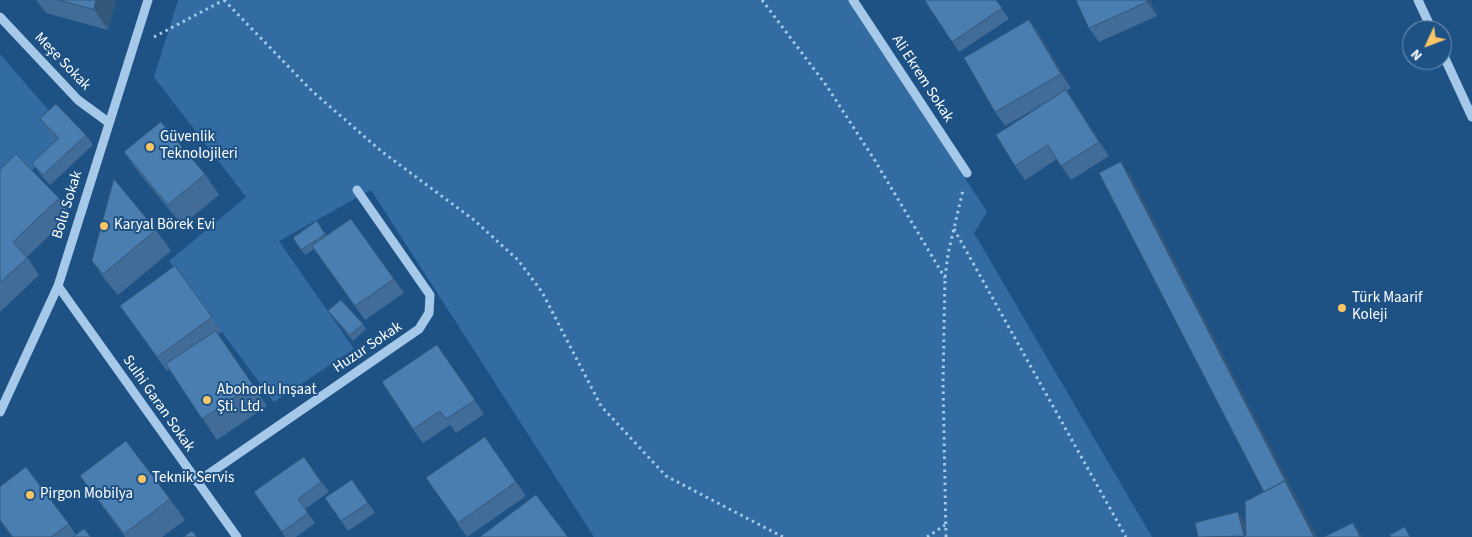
<!DOCTYPE html>
<html>
<head>
<meta charset="utf-8">
<style>
  body { margin:0 }
  #map { position:relative; width:1472px; height:537px; overflow:hidden; background:#1e5285; font-family:"Source Sans 3",sans-serif }
  canvas { display:block }
  .north { position:absolute; left:1402px; top:20px; width:50px; height:50px; box-sizing:border-box; background:#1e5285; border:1px solid #7897b6; border-radius:50%; rotate:227deg; font-size:14px; font-weight:700; line-height:20px; text-align:center; color:#fff }
  .north::after { content:''; display:block; margin:auto; width:18px; height:22px; background:#f9c565; clip-path:polygon(50% 0,100% 100%,50% 72%,0 100%) }
</style>
</head>
<body>
<div id="map">
<canvas width="1472" height="537"></canvas>
<div class="north">N</div>
</div>
<script>
const c = document.querySelector('canvas').getContext('2d');
c.lineJoin = 'round';
function paint(path, color) { c.fillStyle = color; c.fill(path, 'evenodd'); }
function strokePath(path, color, width, dash) { c.strokeStyle = color; c.lineWidth = width; c.lineCap = dash ? 'butt' : 'round'; c.setLineDash(dash || []); c.stroke(path); }
function label(font, color, halo, rows, align = 'center') {
  c.font = font + ' "Source Sans 3",sans-serif'; c.lineWidth = 4; c.setLineDash([]); c.textBaseline = 'middle'; c.strokeStyle = halo; c.fillStyle = color; for (const [text, x, y, turn = 0] of rows) {
    c.save(); c.translate(x, y); c.rotate((+turn || 0) * Math.PI / 180); c.textAlign = isNaN(turn) ? turn : align; if (halo) c.strokeText(text, 0, 0); c.fillText(text, 0, 0); c.restore();
  }
}
paint(new Path2D(`
  M178,0H850L987,212L974,233L1152,537H594L371,190L279,241L354,349L274,402L169,261L246,197L154,77Z
  M0,54L70,135L0,200Z`), '#326ca2');
strokePath(new Path2D(`
  M224,0L312,91L381,151L474,220L518,260L542,292L601,406L666,476L783,537
  M762,0L826,85L874,159L945,278
  M154,37L224,0
  M954,229L1126,537
  M927,537L945,525
  M946,537L943,384L945,278L948,254L963,190`), '#a6c9ea', 3, [2.5, 4]);
strokePath(new Path2D(`
  M853,0L967,173
  M1418,0L1432,30
  M0,17L78,100L108,122
  M1442,52L1472,117
  M58,286L237,537
  M0,412L58,286L148,0
  M197,482L419,329L429,313L430,295L357,190`), '#a6c9ea', 9);
paint(new Path2D(`
  M36,0H116L108,30L46,13Z
  M996,0L1009,19L959,52L925,1Z
  M1076,0H1150L1157,16L1099,42L1089,28Z
  M1029,20L1039,34L1071,88L1005,126L995,112Z
  M1066,90L1109,156L1071,180L1057,159L1025,180L1015,166Z
  M40,119L86,135L93,145L50,185L39,173L32,163L57,139L47,129Z
  M124,152L205,174L219,195L182,225L139,173Z
  M0,170L59,198L70,216L27,257L39,275L0,312Z
  M351,219L404,293L365,320L314,249L305,255L293,238L317,221L327,236Z
  M156,230L171,251L118,295L106,281L92,261Z
  M175,266L222,332L218,334L267,406L217,440L169,369L167,371L120,306Z
  M328,311L363,324L366,329L353,341Z
  M437,345L484,414L456,433L450,425L423,443L413,429Z
  M485,437L526,496L467,537L426,478Z
  M304,457L329,492L305,509L315,523L296,537H285L254,492Z
  M80,476L170,499L185,520L162,537H125Z
  M352,480L375,513L348,531L325,498Z
  M0,487L69,524L76,535L91,537H12L0,521Z`), '#406c97');
paint(new Path2D(`
  M96,0H116L108,30L94,9Z
  M1147,0H1150L1157,16L1147,2Z
  M1029,20L1039,34L1071,88L1061,74Z
  M1066,90L1076,104L1109,156L1099,142Z
  M1121,162L1131,176L1317,537H1314Z
  M1238,512L1245,523L1249,537H1245Z
  M1353,523L1363,537H1360Z`), '#34587b');
const building = new Path2D(`
  M59,0H96L94,9Z
  M926,0H996L1002,8L952,42L925,1Z
  M1076,0H1147V2L1089,28Z
  M1029,20L1061,74L995,112L964,58Z
  M1066,90L1099,142L1061,166L1048,145L1015,166L996,135Z
  M56,104L86,135L43,175L32,163L59,138L40,119Z
  M161,122L205,174L168,205L124,152Z
  M16,154L59,198L13,242L27,258L0,283V170Z
  M1121,162L1287,484L1285,481L1264,492L1099,173Z
  M114,179L156,230L103,274L92,261Z
  M351,219L394,279L355,306L312,246Z
  M317,221L325,234L301,250L293,238Z
  M175,266L212,317L157,357L120,306Z
  M341,300L363,324L350,335L328,311Z
  M216,331L253,385L202,419L166,364Z
  M437,345L475,400L446,419L440,411L413,429L382,382Z
  M485,437L516,482L458,523L426,478Z
  M126,441L170,499L124,534L80,476Z
  M304,457L321,482L298,499L308,513L282,532L254,492Z
  M26,467L69,524L51,537H13L0,520V487Z
  M352,480L368,503L341,521L325,498Z
  M1285,481L1314,537H1243L1246,535L1245,502Z
  M536,495L568,537H480Z
  M1238,512L1244,536L1198,537L1195,523Z
  M1353,523L1360,537H1324Z
  M1405,527L1410,537H1391L1390,535Z
  M84,529L91,537H73Z
  M192,531L197,537H184Z`);
paint(building, '#4b7eb0');
strokePath(building, '#34587b', 1);
for (const [x, y, r, color] of [
  [150,147,5,"#f9c565"],
  [104,226,5,"#f9c565"],
  [1342,308,5,"#f9c565"],
  [207,400,5,"#f9c565"],
  [142,479,5,"#f9c565"],
  [30,495,5,"#f9c565"]
]) { const dot = new Path2D(); dot.arc(x, y, r, 0, 2 * Math.PI); c.fillStyle = color; c.fill(dot); strokePath(dot, '#1e5285', 2); }
label('15px', '#fff', '#1e5285', [
  ["Meşe Sokak",62,62,46],
  ["Ali Ekrem Sokak",922,79,57],
  ["Bolu Sokak",68,205,-73],
  ["Huzur Sokak",368,348,-34],
  ["Sulhi Garan Sokak",158,404,55]
]);
label('15px', '#fff', '#1e5285', [
  ["Güvenlik",160,138],
  ["Teknolojileri",160,155],
  ["Karyal Börek Evi",114,226],
  ["Türk Maarif",1352,299],
  ["Koleji",1352,316],
  ["Abohorlu Inşaat",217,391],
  ["Şti. Ltd.",217,408],
  ["Teknik Servis",152,479],
  ["Pirgon Mobilya",40,495]
], 'left');
</script>
</body>
</html>
